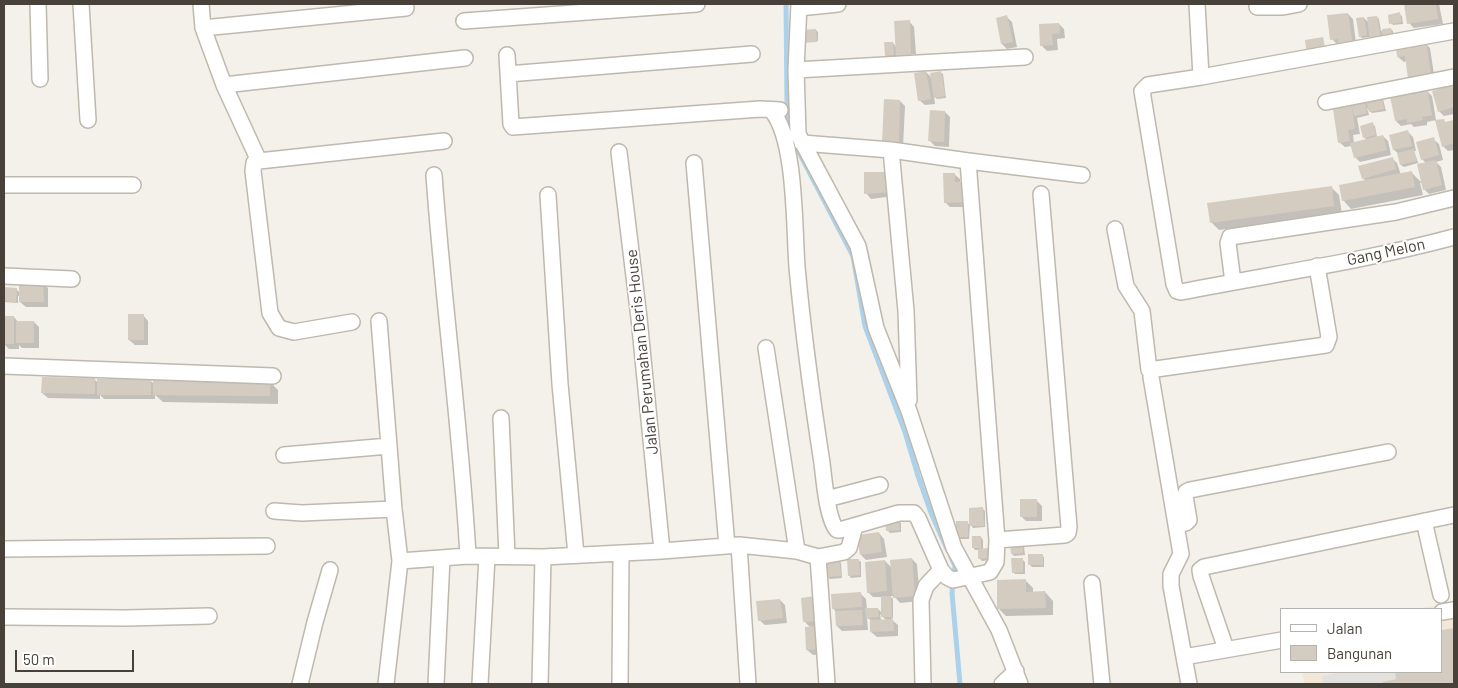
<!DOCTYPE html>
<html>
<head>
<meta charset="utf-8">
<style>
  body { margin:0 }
  #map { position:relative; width:1458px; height:688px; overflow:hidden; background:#f4f1ea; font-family:Barlow,sans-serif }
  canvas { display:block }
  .frame { position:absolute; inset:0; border:5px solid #474139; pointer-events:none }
  .legend { position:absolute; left:1280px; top:608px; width:162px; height:65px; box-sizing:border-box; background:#fff; border:1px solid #b5b3b0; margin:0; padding:6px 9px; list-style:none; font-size:15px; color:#474139 }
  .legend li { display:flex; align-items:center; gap:10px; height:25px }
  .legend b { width:25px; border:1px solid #b5b3b0 }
  .scale { position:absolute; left:15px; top:650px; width:119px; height:22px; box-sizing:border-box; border:2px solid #474139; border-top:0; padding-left:6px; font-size:15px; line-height:18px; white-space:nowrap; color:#474139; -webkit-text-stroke:4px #fff; paint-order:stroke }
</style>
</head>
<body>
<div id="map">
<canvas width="1458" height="688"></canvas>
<div class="frame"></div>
<ul class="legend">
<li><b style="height:6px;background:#fff"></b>Jalan</li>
<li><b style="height:14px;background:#d4ccc0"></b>Bangunan</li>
</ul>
<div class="scale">50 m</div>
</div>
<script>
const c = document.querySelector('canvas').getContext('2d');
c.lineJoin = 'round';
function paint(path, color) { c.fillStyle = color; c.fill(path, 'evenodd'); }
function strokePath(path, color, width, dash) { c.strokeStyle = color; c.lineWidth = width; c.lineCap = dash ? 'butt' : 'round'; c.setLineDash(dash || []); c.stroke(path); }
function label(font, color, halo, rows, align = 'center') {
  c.font = font + ' Barlow,sans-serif'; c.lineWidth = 4; c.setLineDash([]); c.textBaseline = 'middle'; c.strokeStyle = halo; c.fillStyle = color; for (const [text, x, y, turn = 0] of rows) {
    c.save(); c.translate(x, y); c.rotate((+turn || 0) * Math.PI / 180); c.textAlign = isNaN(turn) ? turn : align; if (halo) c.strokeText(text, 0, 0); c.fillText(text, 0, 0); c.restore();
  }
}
paint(new Path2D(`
  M1454,602V684H1305L1302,672H1442V609H1415Z`), '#f3e7d7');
paint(new Path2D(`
  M1344,672H1395L1396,679L1383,682V684H1323L1322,676Z`), '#e3e1de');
paint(new Path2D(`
  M1405,4H1439L1443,24L1414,28L1409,23Z
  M1348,14L1353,19L1357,52L1337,44L1332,39Z
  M1399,14L1402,16L1403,24L1393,25L1391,23Z
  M1007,17L1012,22L1017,47L1007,49L1002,44Z
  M1377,17L1379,19L1381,31L1391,29L1393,31L1394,41L1371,37L1362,38L1360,36L1364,18L1369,23Z
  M909,21L914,27L916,54L900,55L902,61L896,55V57H888L886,55L893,43L896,47Z
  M1059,24L1064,29L1065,38L1057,39L1058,50L1047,51L1041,45Z
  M816,30L818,32V41L803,42Z
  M1425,43L1430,48L1435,81L1407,61L1404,62L1398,57Z
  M926,72L932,78L940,72L943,74L946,98L937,99L934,96L935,104L925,105L919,100Z
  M1452,87L1454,89V114L1444,116L1439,111Z
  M1427,91L1432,96L1436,120L1427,122V125L1414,127L1411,124L1401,126L1396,121Z
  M1381,97L1383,99L1386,111L1372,113L1367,108L1369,115L1357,118L1360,134L1353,135L1354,143L1367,140L1364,137L1372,124L1375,126L1377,137L1383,136L1388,141L1391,155L1360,162L1355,157L1352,146L1345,147L1339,142L1350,104L1354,107L1364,100L1369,105Z
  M900,101L905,106L903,147L889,146L883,141Z
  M945,112L950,117L949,147L935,146L930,141Z
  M1443,120L1446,123L1454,121V150L1448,151L1443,146Z
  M1408,132L1413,137L1416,151H1414L1419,165L1427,164L1422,159L1433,139L1439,144L1443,160L1436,162L1441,167L1446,190L1429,194L1424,189L1418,163L1404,167L1401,165L1399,154L1394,150Z
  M1392,158L1397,163L1401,175L1412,173L1422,183H1420L1423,195L1351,209L1343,200L1366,181L1363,178Z
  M866,173L894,196L871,199L866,193Z
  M954,174L960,179V183L967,188V207H950L945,202Z
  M1331,187L1339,195L1342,214L1219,230L1211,222Z
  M43,283L48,288V307H26L20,302V296H18V303L4,302V288L16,289L20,293Z
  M143,315L148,321V345H135L129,340Z
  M4,317H14L18,322H34L39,327V348H22L19,345V349H9L4,344Z
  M95,380L99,384L150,380L155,385L270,382L278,390V404L163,402L155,395V399H104L100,395V399L48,398L42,393Z
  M1036,500L1042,506V521H1026L1021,516Z
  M983,509L985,511V527L973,528L971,525Z
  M898,521L901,523V532L890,533L887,530Z
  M967,522L970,525L969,539H959L957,537Z
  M879,533L884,539L887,557L866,560L861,555Z
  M981,537L983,540V550L987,549L990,552V560L982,561L979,558V550H975L973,547Z
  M1022,543L1024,546L1025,555L1014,556L1012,554L1011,544Z
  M1042,555L1044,557V567H1032L1030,565Z
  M912,559L917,564L920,601L900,603L894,596H890L893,599V618L891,619L898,625V636L877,637L871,632V620L867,618L868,630L842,631L837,626L836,612L833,608L861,594L866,599L867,610L878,609L882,613V597H873L868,592L885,561L892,568ZM880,614L886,620H881Z
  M1022,559L1025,562V574H1015L1013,572Z
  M858,560L861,562V577L851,578L849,575Z
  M839,561L841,563L842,578L830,579L828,577Z
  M1025,580L1033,588V593L1045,592L1053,601V615L1006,616L998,608Z
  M814,598L824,654L813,655L807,650L811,628L805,622Z
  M780,600L785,605L787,623L765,625L759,620Z
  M1454,629V684H1384L1398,680L1396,672H1442V630L1443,631Z`), '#0003');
strokePath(new Path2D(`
  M786,4L787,106L791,137L853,256L865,326L905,432L918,476L931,513L947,549
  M951,557L955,566L952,593L960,684`), '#acd2eb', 5);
paint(new Path2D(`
  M1404,4H1436L1438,19L1407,24Z
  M1400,12L1402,22L1389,24L1388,15Z
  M1348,13L1353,47L1339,49L1338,39L1330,40L1327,15Z
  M1007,15L1013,42L1001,44L996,18Z
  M1377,16L1381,41L1370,42L1367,17Z
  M1364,17L1367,35L1359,37L1356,18Z
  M910,20L911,56H896L894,21Z
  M1059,23L1060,33L1052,34L1053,45L1040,46L1039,24Z
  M1391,28L1393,39L1383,41L1382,29Z
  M816,29L817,42L802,43L801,30Z
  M1323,37L1326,52L1307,55L1305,40Z
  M1426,41L1431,76L1408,79L1405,56L1397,57L1396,46Z
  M884,42H893L894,55L885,56Z
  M926,71L931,99L918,101L914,73Z
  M941,71L945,96L934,98L930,73Z
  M1452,85L1454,92V107L1438,112L1432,91Z
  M1427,89L1432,115L1422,117L1423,120L1407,123V119L1395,121L1390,96Z
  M1381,95L1384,109L1369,112L1366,99Z
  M1364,98L1367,113L1354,116L1351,101Z
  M884,99L900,100L899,142H882Z
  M1351,102L1355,129L1348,130L1350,141L1338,143L1333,109L1339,108V104Z
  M930,110L945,111L944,142L928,141Z
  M1444,119L1445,122L1454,120V143L1442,147L1435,120Z
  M1373,122L1376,135L1363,138L1360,126Z
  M1408,130L1412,146L1393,150L1389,135Z
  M1383,135L1387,150L1354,158L1350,143Z
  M1434,137L1439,155L1421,160L1416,142Z
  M1414,149L1417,161L1400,165L1397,153Z
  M1393,157L1396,169L1362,179L1358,166Z
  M1436,160L1442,185L1423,190L1417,164Z
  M1412,171L1415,187L1342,201L1339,185Z
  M864,172H889V192L864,194Z
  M943,173H955V182H962L963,202L944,203Z
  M1332,186L1334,206L1210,223L1207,203Z
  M19,282H43L44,302H19Z
  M4,287L17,288L16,302L4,301Z
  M128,314H144V340H128Z
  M4,316H14V344H4Z
  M16,321H34V343H16Z
  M42,377L95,378V394L41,393Z
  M97,379H151V395H97Z
  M153,379L270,381V396L153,395Z
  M1020,499H1037V517H1020Z
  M983,507L984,526H969V508Z
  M899,520L900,530L886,531L885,521Z
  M956,521H968V537H956Z
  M879,532L882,552L860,555L857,535Z
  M972,536H981V548H972Z
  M1022,542L1023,553L1011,554L1010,543Z
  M988,548V558L978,559V549Z
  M1028,554H1043V565H1028Z
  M912,558L915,596L893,598L890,560Z
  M1011,558H1023V572L1012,573Z
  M839,559L841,576L826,577L824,561Z
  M847,559H859L860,575L848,576Z
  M885,560L887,591L867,593L865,562Z
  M1026,579V592L1045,591L1046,608L997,609V580Z
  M861,592L862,607L832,609L831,594Z
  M815,596L817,621L803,622L801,598Z
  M881,596H891L892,617H881Z
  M780,599L783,618L758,621L756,601Z
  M865,608H878L879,617L866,618Z
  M862,610L863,625L836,626L835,611Z
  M893,619L894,631L870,632V620Z
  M818,626L819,649L806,650L805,627Z
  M1454,628V684H1383V682L1396,679L1395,672H1442V630Z`), '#d4ccc0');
const minor = new Path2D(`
  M38,4L40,79
  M81,4L88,120
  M201,4L203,28L224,85L259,161
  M799,4L796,70L798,134L858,246L876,328L909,411L954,548L999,630L1020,684
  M1197,4L1201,77L1148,85L1142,91L1174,284L1177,291L1181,292C1272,274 1365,261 1454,237
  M1257,7H1283L1299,4
  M799,8L838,4
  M464,21L697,4
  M203,28L406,8
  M507,55L511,124L513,127L760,109L780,110
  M796,70L1025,57
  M508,74L752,54
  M1201,77L1454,31
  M224,85L465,58
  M1326,102L1454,77
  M772,111C796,140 794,227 797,267C803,333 812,398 822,463C824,479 827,519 837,530H840L899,513H914L918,518L941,570L947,577L953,580L990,572L996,562L997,540L968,161
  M802,143L891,150L968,161L1082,175
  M891,150L906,311L909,400
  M619,152L639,318L662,551
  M694,163L727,546
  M434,175C443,302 461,429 468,556
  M4,185H133
  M548,195L560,384L576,555
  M1115,229L1126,286L1142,311L1149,370L1326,345L1329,337L1317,266
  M4,276L72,279
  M1233,282L1228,243L1230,237L1396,212L1454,198
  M379,321L394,509L400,561L386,684
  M352,322L294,332L279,328L270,313L253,171L254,163L259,161L444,141
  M766,348L797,551
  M4,366L273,376
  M1151,377L1181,554L1171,574V586L1189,684
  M501,418L507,556
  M284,455L389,446
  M827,499L880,485
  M274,511L302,513L394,509
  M1424,521L1441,595
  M1176,525L1186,523L1189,520L1185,496L1186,492L1190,490L1388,452
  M997,540L1065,535L1068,533L1069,527L1041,194
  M739,545L748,684
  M4,549L267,546
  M818,557L827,684
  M400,561L468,556L543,557L662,551L739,545L797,551L818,557L844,552L849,548L855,526
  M1092,583L1102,684
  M1442,612L1454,610
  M4,617L126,618L209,616
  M1226,649L1201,576L1200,570L1204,567L1454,515
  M1184,657L1282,640
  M300,684L315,622L330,570
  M436,684L442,558
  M480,684L487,557
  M540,684L543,557
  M620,684L621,553
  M923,684L921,600L926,586L941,570
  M1002,684L1016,671`);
strokePath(minor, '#bfb8ad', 18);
strokePath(minor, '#fff', 15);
label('16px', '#474139', '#fff', [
  ["Gang Melon",1386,252,-12],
  ["Jalan Perumahan Deris House",642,352,-96]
]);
</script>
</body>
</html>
